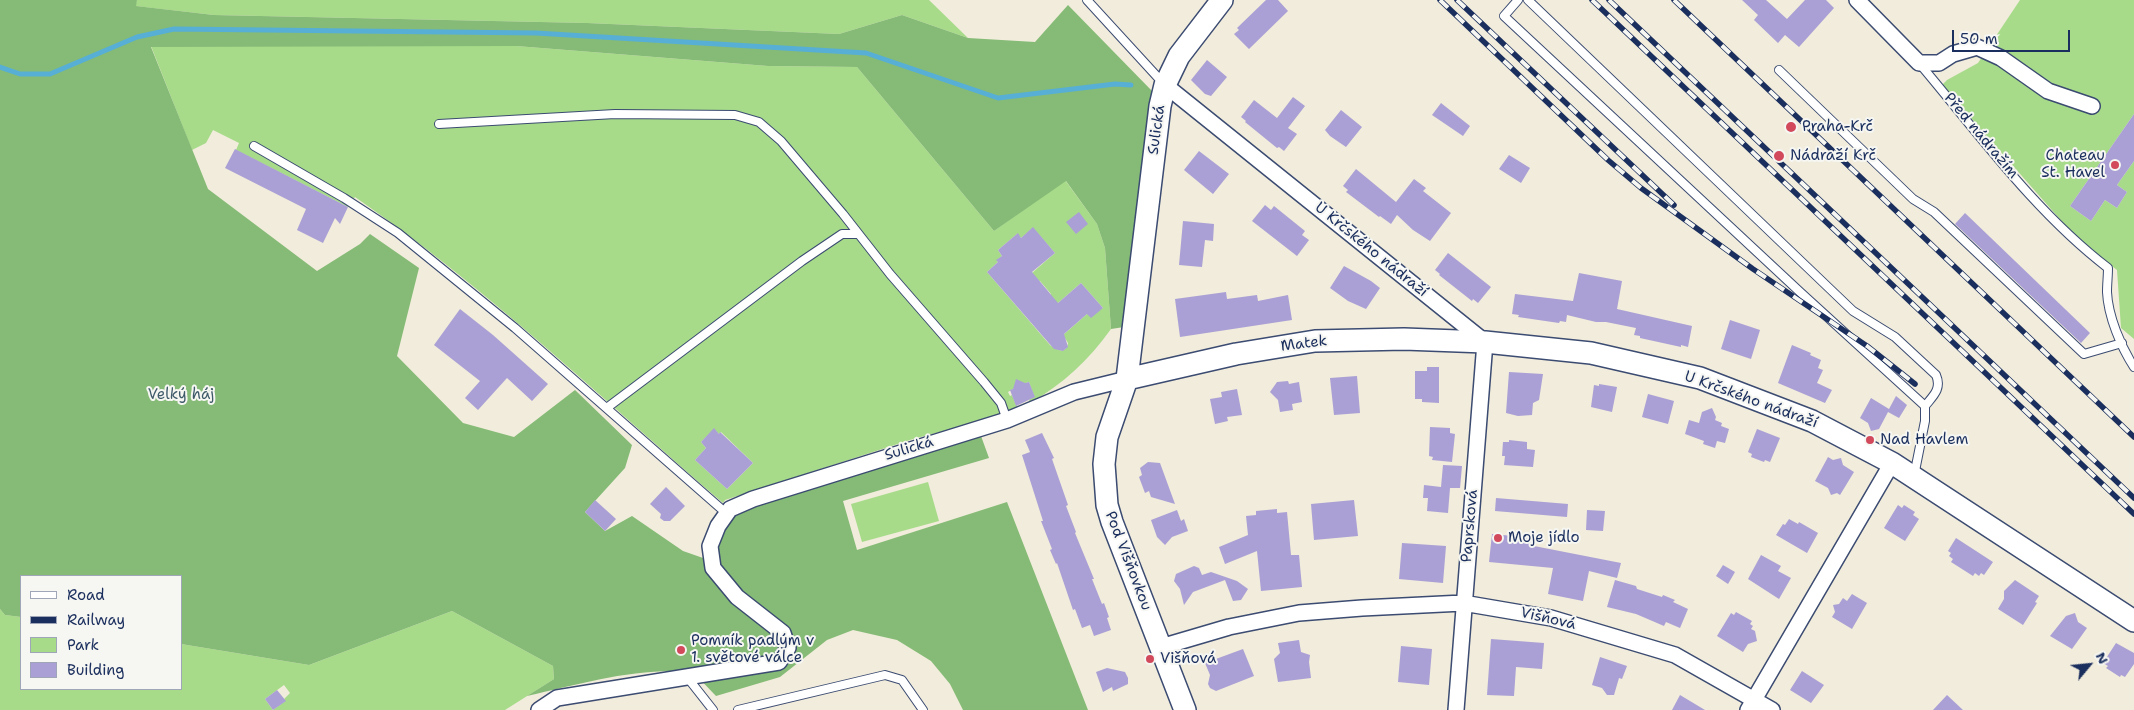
<!DOCTYPE html>
<html>
<head>
<meta charset="utf-8">
<style>
  body { margin:0 }
  #map { position:relative; width:2134px; height:710px; overflow:hidden; background:#f1ecdb; font-family:"Shantell Sans",sans-serif }
  canvas { display:block }
  .legend { position:absolute; left:20px; top:575px; width:162px; height:115px; box-sizing:border-box; background:#f6f6f2; border:1px solid #9ea6b7; margin:0; padding:6px 9px; list-style:none; font-size:15px; color:#1b2f5e }
  .legend li { display:flex; align-items:center; gap:10px; height:25px }
  .legend b { width:25px; border:1px solid #9ea6b7 }
  .north { position:absolute; left:2064px; top:640px; width:50px; height:50px; -webkit-text-stroke:4px #f6f6f2; paint-order:stroke; rotate:62deg; font-size:14px; font-weight:700; line-height:20px; text-align:center; color:#1b2f5e }
  .north::after { content:''; display:block; margin:auto; width:18px; height:22px; background:#1b2f5e; clip-path:polygon(50% 0,100% 100%,50% 72%,0 100%) }
  .scale { position:absolute; left:1952px; top:30px; width:118px; height:22px; box-sizing:border-box; border:2px solid #1b2f5e; border-top:0; padding-left:6px; font-size:15px; line-height:18px; white-space:nowrap; color:#1b2f5e; -webkit-text-stroke:4px #f6f6f2; paint-order:stroke }
</style>
</head>
<body>
<div id="map">
<canvas width="2134" height="710"></canvas>
<ul class="legend">
<li><b style="height:6px;background:#fff"></b>Road</li>
<li><b style="height:6px;background:#1b2f5e"></b>Railway</li>
<li><b style="height:14px;background:#a7db8a"></b>Park</li>
<li><b style="height:14px;background:#aaa0d5"></b>Building</li>
</ul>
<div class="north">N</div>
<div class="scale">50 m</div>
</div>
<script>
const c = document.querySelector('canvas').getContext('2d');
c.lineJoin = 'round';
function paint(path, color) { c.fillStyle = color; c.fill(path, 'evenodd'); }
function strokePath(path, color, width, dash) { c.strokeStyle = color; c.lineWidth = width; c.lineCap = dash ? 'butt' : 'round'; c.setLineDash(dash || []); c.stroke(path); }
function label(font, color, halo, rows, align = 'center') {
  c.font = font + ' "Shantell Sans",sans-serif'; c.lineWidth = 4; c.setLineDash([]); c.textBaseline = 'middle'; c.strokeStyle = halo; c.fillStyle = color; for (const [text, x, y, turn = 0] of rows) {
    c.save(); c.translate(x, y); c.rotate((+turn || 0) * Math.PI / 180); c.textAlign = isNaN(turn) ? turn : align; if (halo) c.strokeText(text, 0, 0); c.fillText(text, 0, 0); c.restore();
  }
}
paint(new Path2D(`
  M137,0H929L968,38L902,15L839,34L587,23L214,15L135,6Z
  M2020,0H2134V114L2070,206L2091,221L2105,200L2117,208L2127,192L2117,185L2134,161V339L2121,328L2117,270L2079,241L1942,85L1947,80L1978,63Z
  M151,46H516L768,66L857,67L994,231L1065,180L1097,224L1105,248L1111,329C1089,360 1063,384 1030,403L1029,400L1034,396L1029,382L1023,384L1019,381L1015,382V388L1008,392L1010,396L1012,395L1016,405L1019,407L997,417L913,439L725,500L723,503C602,399 486,287 355,197L348,207L342,204L236,150L239,143L213,130L206,143L192,150ZM1033,228L1055,253L1025,279L1040,281L1051,294V309L1081,283L1103,308L1087,314L1063,335L1068,343C1066,356 1056,349 1050,345L987,272L998,262L997,260L1002,256L998,250L1017,234L1021,238ZM714,429L719,434L721,432L753,463L727,489L695,460L706,448L701,442Z
  M928,482L939,521L862,542L851,504Z
  M0,609L5,615L21,617V689H181V644L309,665L452,611L553,666L554,679L505,710H0ZM284,685L290,693L284,699L285,701L273,710L265,699Z`), '#a7db8a');
paint(new Path2D(`
  M0,0H137L136,6L214,15L587,23L839,34L902,15L968,38L1035,42L1068,5L1153,92L1124,327L1111,329L1105,248L1097,224L1066,181L994,231L857,67L768,66L516,46L151,47L208,189L317,271L360,244L370,234L419,268L397,356L463,423L514,437L575,390L632,445L625,468L585,512L605,531L632,516L683,551L703,558L717,551L724,525L743,506L981,436L989,458L843,501L857,550L1007,502L1088,710H963L950,684L931,661L897,640L853,630L827,640L780,677L716,696L693,672C637,667 581,684 527,696L554,679L553,666L452,611L309,665L181,644V576H21V617L5,615L0,609Z`), '#85bb76');
strokePath(new Path2D(`
  M0,67L20,74H50L137,37L174,29L536,33L866,53L998,98L1115,84L1131,85`), '#58afd5', 5);
paint(new Path2D(`
  M1266,0H1278L1288,11L1249,49L1234,34L1239,30L1237,28Z
  M1742,0H1766L1787,19L1805,0H1826L1834,8L1799,47L1785,35L1778,43L1754,20L1758,15Z
  M1207,60L1227,77L1211,96L1205,94L1191,80Z
  M1293,97L1305,106L1288,128L1297,134L1284,151L1279,147L1277,148L1245,122L1246,121L1241,117L1254,100L1277,118Z
  M1441,103L1470,126L1463,136L1432,115Z
  M1341,110L1362,127L1346,147L1330,136L1325,130Z
  M2134,114V161L2117,185L2127,192L2117,208L2105,200L2091,221L2070,206Z
  M235,149L348,207L340,224L335,218L323,243L297,230L306,209L225,168Z
  M1199,151L1229,174L1213,194L1184,170Z
  M1509,155L1530,168L1521,183L1499,169Z
  M1356,169L1396,202L1414,179L1426,188L1423,191L1451,213L1430,241L1413,230L1397,215L1391,224L1380,216L1379,217L1346,192L1348,190L1343,186Z
  M1265,205L1271,210L1274,206L1305,231L1302,235L1309,240L1297,256L1252,221Z
  M1079,212L1088,224L1076,234L1066,222Z
  M1965,213L2090,333L2081,343L1955,224Z
  M1183,221L1214,224L1213,241L1205,240L1202,267L1179,265Z
  M1033,227L1055,253L1032,272L1058,303L1081,283L1103,308L1091,318L1087,314L1064,334L1068,347L1063,351L1054,349L987,272L998,262L996,260L1002,256L998,250L1018,233L1021,238Z
  M1448,253L1491,287L1478,303L1473,299L1472,301L1439,275L1440,274L1435,270Z
  M1344,266L1371,281L1380,288L1366,309L1348,301L1330,288Z
  M1579,273L1622,281L1617,309L1692,326L1688,347L1681,345V347L1640,338V336L1634,335L1636,328L1606,322H1596L1567,315L1566,322L1560,321L1559,323L1518,317L1519,315L1512,314L1515,294L1573,301Z
  M1226,292L1227,299L1257,295L1258,301L1288,295L1292,320L1180,337L1175,299Z
  M460,309L493,335L548,384L532,401L507,378L478,410L465,398L480,381L434,345Z
  M1730,320L1760,330L1751,359L1721,349Z
  M1792,345L1811,353L1810,355L1821,360L1818,368L1823,370L1817,383L1832,390L1825,403L1778,383Z
  M1427,367H1439V403L1422,402V399H1415V371H1427Z
  M1509,372L1543,374L1539,400L1533,403L1532,415L1518,416L1506,413Z
  M1357,376L1360,413L1334,415L1330,378Z
  M1016,379L1025,383L1029,382L1035,397L1016,406L1010,390L1013,389Z
  M1288,381L1289,384L1299,382L1302,402L1292,404L1293,410L1280,412L1278,400L1270,392L1277,382Z
  M1599,384L1617,387L1612,412L1591,407L1594,385L1599,386Z
  M1237,389L1242,415L1227,417L1228,421L1215,424L1210,399L1222,397L1221,392Z
  M1648,394L1674,401L1668,424L1642,417Z
  M1896,396L1907,405L1899,418L1888,412L1879,429L1871,431L1868,423L1860,418L1871,398L1889,409Z
  M1712,408L1716,417L1715,420L1722,423L1721,426L1729,429L1725,443L1717,441L1715,448L1703,444L1704,441L1685,434L1689,420L1699,423L1702,412Z
  M1430,427L1450,428V433L1455,434L1452,462L1432,460L1433,457L1429,456Z
  M714,428L719,434L720,432L753,463L727,489L695,460L706,448L701,442Z
  M1757,429L1780,438L1770,462L1765,460L1764,462L1751,457L1752,454L1748,452Z
  M1042,433L1054,458L1052,459L1068,505L1066,506L1076,532L1075,533L1094,579H1092L1102,604L1104,603L1109,617L1107,618L1111,630L1094,636L1090,625L1082,628L1075,609L1073,610L1057,563L1056,564L1050,550L1052,549L1041,521H1043L1022,455L1030,452L1025,440Z
  M1509,440L1527,442V449L1535,450L1533,467L1504,465L1505,456H1502L1503,442H1509Z
  M1828,457L1833,460L1841,458L1843,465L1854,472L1840,495L1837,493L1831,495L1828,488L1815,481Z
  M1148,462L1160,463L1175,504L1151,497L1149,491L1145,493L1139,477L1142,475L1140,468Z
  M1443,465L1462,466L1460,488H1450L1448,513L1427,511L1428,498H1423L1424,485L1441,487Z
  M666,487L685,506L670,521H664L660,518L661,514L650,504Z
  M1496,498L1568,504L1567,517L1495,511Z
  M595,500L616,519L605,531L585,512Z
  M1354,500L1358,536L1314,540L1311,504Z
  M1898,505L1902,508L1904,505L1915,512L1913,515L1919,519L1905,541L1884,528Z
  M1277,509V513L1287,512L1291,555H1299L1302,587L1261,591L1257,551L1225,564L1219,547L1248,535L1246,516L1256,515V511Z
  M1177,510L1181,521L1184,519L1188,531L1172,537L1165,545L1157,537L1151,520Z
  M1587,510L1605,511L1603,531L1586,530Z
  M1789,519L1798,524L1799,522L1818,533L1807,553L1776,535L1783,524L1785,525Z
  M1492,534L1535,538L1534,546L1621,563L1617,578L1589,571L1583,601L1548,594L1553,568L1489,562Z
  M1956,538L1993,562L1984,575L1981,573L1979,576L1975,573L1973,576L1951,562L1953,559L1949,556L1951,553L1948,551Z
  M1402,543L1446,546L1443,583L1399,579Z
  M1761,555L1781,566L1778,571L1791,578L1779,599L1748,579Z
  M1723,565L1735,572L1728,584L1716,576Z
  M1194,566L1199,568L1202,575L1211,572L1237,581L1248,589L1241,600L1233,601L1225,580L1193,592L1184,605L1180,589L1174,581L1176,574Z
  M1615,580L1636,586L1637,589L1662,597L1663,595L1675,600L1673,602L1688,609L1680,628L1666,622L1664,626L1636,614L1607,607Z
  M2015,580L2039,596L2035,602L2037,603L2023,625L1998,609L2004,599V591Z
  M1852,594L1867,603L1852,629L1832,617L1835,612L1833,605L1839,604L1843,598L1847,601Z
  M1736,612L1752,621L1750,624L1753,626L1751,629L1755,631L1757,641L1748,644L1743,652L1717,636L1731,613L1734,615Z
  M2075,613L2078,622L2087,628L2072,649L2050,636L2066,616Z
  M1491,639L1544,643L1542,669L1516,667L1514,696L1487,695Z
  M1299,640L1301,652L1310,655L1309,662L1311,678L1278,682L1274,659L1280,653L1278,643Z
  M2116,643L2134,653V664L2125,677L2121,675L2120,677L2106,668L2108,666L2103,663Z
  M1401,646L1432,649L1429,685L1398,682Z
  M1243,649L1254,676L1216,691L1210,688L1208,684L1210,675L1205,663Z
  M1600,657L1627,666L1622,679L1619,678L1614,695H1607L1602,688L1592,685Z
  M1107,668L1125,672L1128,678V684L1113,691L1112,687L1103,692L1096,672Z
  M1802,671L1824,685L1811,703L1790,690Z
  M277,690L286,701L273,710L265,699Z
  M1680,695L1705,710H1672Z
  M1947,695L1963,710H1933Z`), '#aaa0d5');
const lane = new Path2D(`
  M1087,0L1163,83
  M1518,0L1504,16L1800,292L1925,406V421L1914,476
  M1528,0L1853,311L1895,337L1936,375C1942,389 1933,396 1925,406
  M1919,63C1979,134 2035,212 2108,268C2108,276 2107,284 2107,292C2108,316 2121,347 2134,367
  M1779,70L1913,199L1934,212L2084,354L2122,343
  M439,124L615,114L735,115L759,122L781,141L843,214L890,274L984,382L1001,403L1007,420
  M254,146L344,198L398,233L515,328L726,513
  M608,407L802,261L842,234H858
  M687,677L713,710
  M738,710L885,675L902,680L923,710`);
const street = new Path2D(`
  M1857,0L1919,63H1939L1953,54L1977,47L2001,58L2048,91L2092,106
  M1165,85L1485,342L1456,710
  M1161,647L1229,627L1299,613L1362,608L1463,603L1551,618L1675,655L1772,710
  M539,710L557,698L779,662L788,648L783,633L737,597L713,568L710,546L718,526L730,509L753,499L1007,420L1074,392L1127,379
  M1748,710L1892,463`);
const secondary = new Path2D(`
  M1127,379L1236,354L1315,341L1404,339L1485,342L1591,353L1700,378L1812,421L1892,463L2134,621
  M1185,710L1112,522L1107,505L1104,464L1107,437L1127,379L1160,106L1165,85L1179,56L1222,0`);
strokePath(lane, '#3b4b71', 10);
strokePath(street, '#3b4b71', 18);
strokePath(secondary, '#3b4b71', 24);
strokePath(lane, '#fff', 8);
strokePath(street, '#fff', 15);
strokePath(secondary, '#fff', 21);
const rail = new Path2D(`
  M1440,0L1608,160L1641,188L1753,269L1867,346L1915,384
  M1457,0L1674,205
  M1592,0L2134,514
  M1609,0L2134,498
  M1674,0L2134,437`);
strokePath(rail, '#1b2f5e', 5.5);
strokePath(rail, '#f6f6f2', 4, [11]);
for (const [x, y, r, color] of [
  [1791,127,6,"#d1495b"],
  [1779,156,6,"#d1495b"],
  [2115,165,5,"#d1495b"],
  [1870,440,5,"#d1495b"],
  [1498,538,5,"#d1495b"],
  [681,650,5,"#d1495b"],
  [1150,659,5,"#d1495b"]
]) { const dot = new Path2D(); dot.arc(x, y, r, 0, 2 * Math.PI); c.fillStyle = color; c.fill(dot); strokePath(dot, '#f6f6f2', 2); }
label('15px', '#1b2f5e', '#f6f6f2', [
  ["Praha-Krč",1802,127],
  ["Nádraží Krč",1790,156],
  ["Chateau",2105,156,"right"],
  ["St. Havel",2105,173,"right"],
  ["Nad Havlem",1880,440],
  ["Moje jídlo",1508,538],
  ["Pomník padlým v",691,641],
  ["1. světové válce",691,658],
  ["Višňová",1160,659]
], 'left');
label('15px', '#1b2f5e', '#f6f6f2', [
  ["Sulická",1157,130,-82],
  ["Před nádražím",1981,136,50],
  ["U Krčského nádraží",1371,250,39],
  ["Matek",1304,344,-7],
  ["U Krčského nádraží",1751,400,20],
  ["Sulická",909,449,-17],
  ["Paprsková",1470,526,-85],
  ["Pod Višňovkou",1128,561,69],
  ["Višňová",1548,619,13]
]);
label('15px', '#3e5a69', '#f6f6f2', [
  ["Velký háj",181,395]
]);
</script>
</body>
</html>
